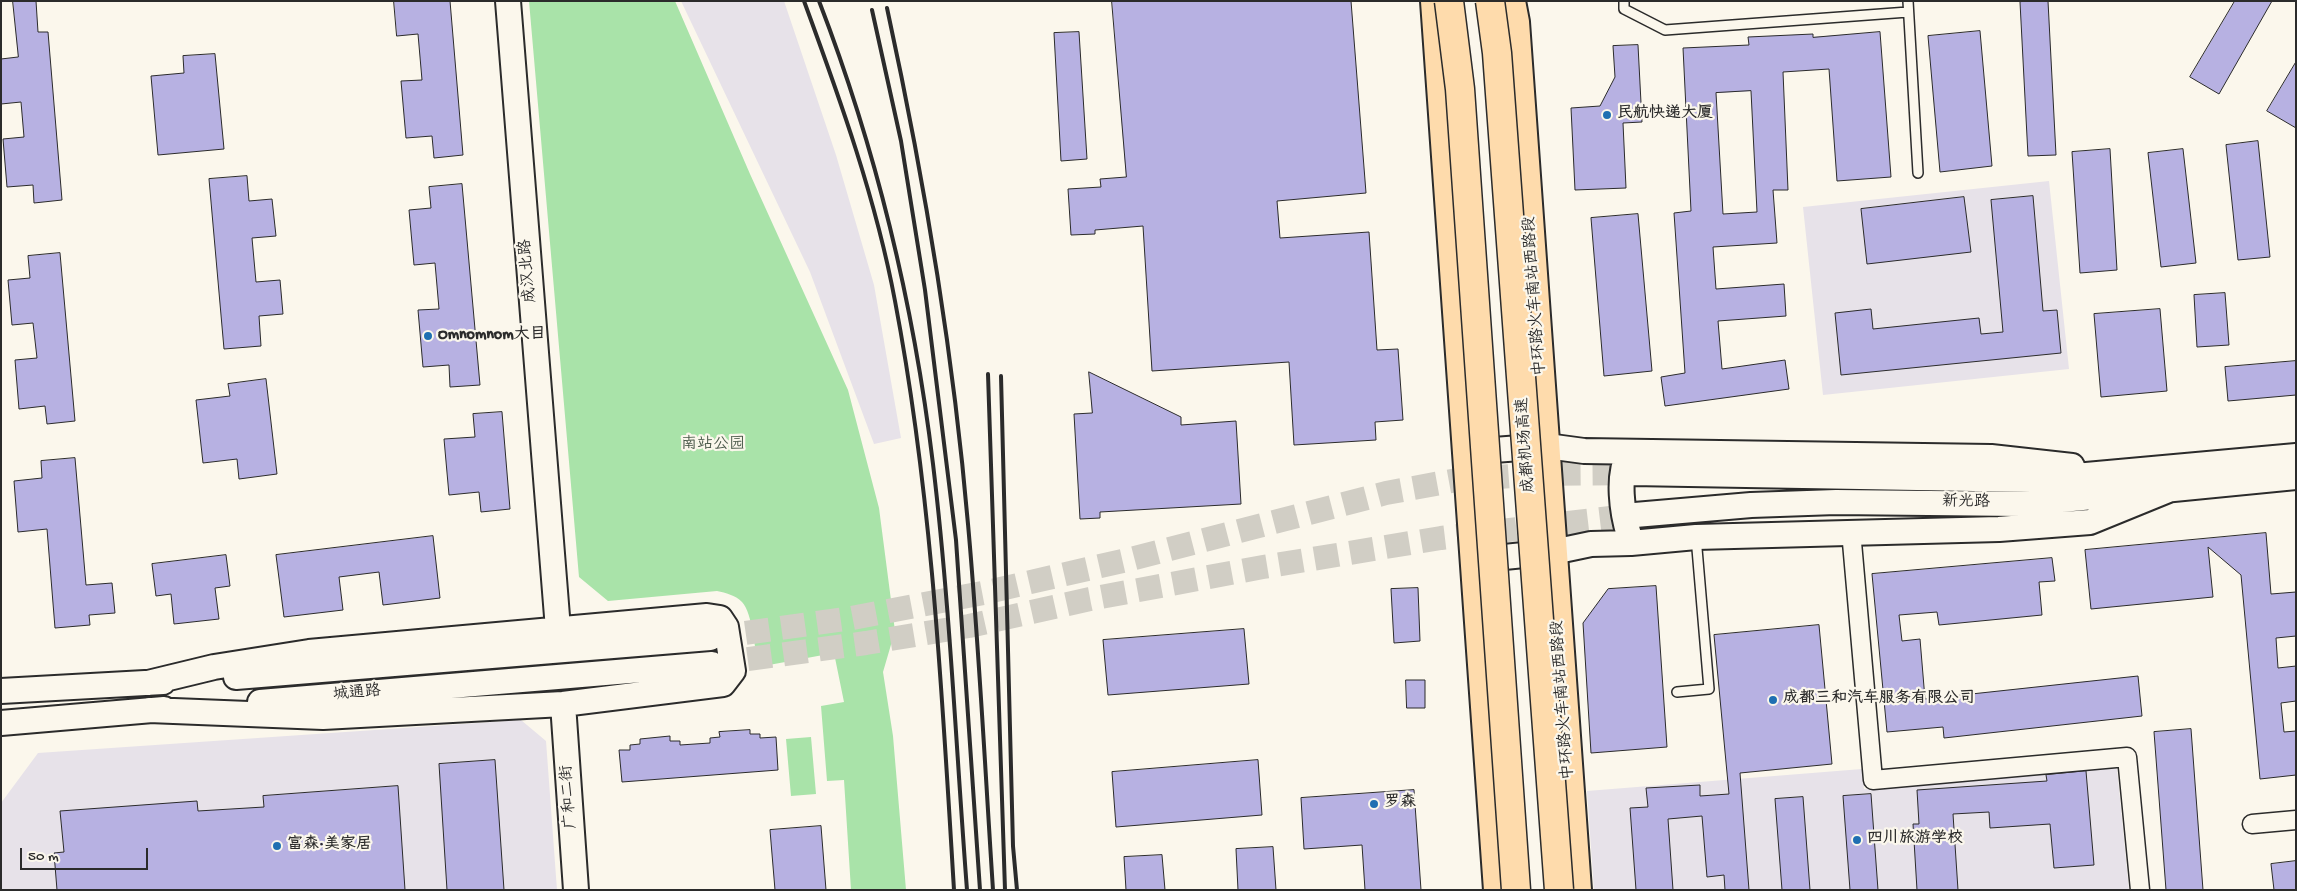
<!DOCTYPE html>
<html>
<head>
<meta charset="utf-8">
<style>
  body { margin:0 }
  #map { position:relative; width:2297px; height:891px; overflow:hidden; background:#fbf7ec; font-family:"Gochi Hand",sans-serif }
  canvas { display:block }
  .frame { position:absolute; inset:0; border:2px solid #2b2b2b; pointer-events:none }
  .scale { position:absolute; left:20px; top:848px; width:128px; height:22px; box-sizing:border-box; border:2px solid #2b2b2b; border-top:0; padding-left:6px; font-size:15px; line-height:18px; white-space:nowrap; color:#2b2b2b; -webkit-text-stroke:4px #fbf7ec; paint-order:stroke }
</style>
</head>
<body>
<div id="map">
<canvas width="2297" height="891"></canvas>
<div class="frame"></div>
<div class="scale">50 m</div>
</div>
<script>
const c = document.querySelector('canvas').getContext('2d');
c.lineJoin = 'round';
function paint(path, color) { c.fillStyle = color; c.fill(path, 'evenodd'); }
function strokePath(path, color, width, dash) { c.strokeStyle = color; c.lineWidth = width; c.lineCap = dash ? 'butt' : 'round'; c.setLineDash(dash || []); c.stroke(path); }
function label(font, color, halo, rows, align = 'center') {
  c.font = font + ' "Gochi Hand","LXGW WenKai TC",sans-serif'; c.lineWidth = 4.5; c.setLineDash([]); c.textBaseline = 'middle'; c.strokeStyle = halo; c.fillStyle = color; for (const [text, x, y, turn = 0] of rows) {
    c.save(); c.translate(x, y); c.rotate((+turn || 0) * Math.PI / 180); c.textAlign = isNaN(turn) ? turn : align; if (halo) c.strokeText(text, 0, 0); c.fillText(text, 0, 0); c.restore();
  }
}
paint(new Path2D(`
  M681,1H784L836,155L874,285L901,438L874,444L810,272Z
  M2049,181L2069,369L1823,395L1803,207Z
  M521,720L546,741L557,890H1V803L38,753Z
  M2117,768L2129,890H1594L1587,791L1862,769L1864,789Z`), '#e7e2e9');
paint(new Path2D(`
  M529,1H675L750,174L848,390L879,508L895,631L883,672L893,736L906,890H851L844,780L827,781L821,706L844,702L834,653L758,667C755,651 753,614 742,602C735,595 726,593 717,591L608,601L579,577Z
  M811,737L816,794L791,796L786,739Z`), '#a9e3a9');
const building = new Path2D(`
  M13,1H36L38,32H48L62,200L34,203L33,185L7,187L3,139L24,137L21,102L1,104V59L18,57Z
  M394,1H450L463,155L434,158L432,136L406,138L401,81L422,80L418,34L397,36Z
  M1112,1H1351L1366,193L1277,201L1280,238L1369,232L1377,350L1398,349L1403,420L1375,422L1376,440L1294,445L1289,362L1152,371L1143,226L1095,230V234L1071,235L1068,189L1101,187L1100,179L1126,177Z
  M2048,1L2056,155L2028,156L2020,2Z
  M2235,1H2272L2219,94L2190,77Z
  M1980,31L1992,166L1940,172L1928,36Z
  M1079,32L1087,159L1061,161L1054,33Z
  M1880,32L1891,177L1837,181L1829,69L1783,72L1788,190H1773L1777,243L1713,247L1716,289L1784,284L1786,316L1718,321L1722,369L1785,360L1789,389L1665,406L1661,377L1685,373L1674,213L1691,211L1683,48L1749,45L1748,37L1813,34V37ZM1751,91L1757,212L1723,214L1716,93Z
  M1638,45L1642,122L1623,123L1626,188L1575,190L1571,108L1600,106L1615,77L1613,46Z
  M215,54L224,149L158,155L151,76L184,73L183,56Z
  M2296,62V128L2267,111Z
  M2258,141L2270,257L2238,260L2226,145Z
  M2110,149L2117,270L2080,273L2072,152Z
  M2183,149L2196,263L2161,267L2148,153Z
  M247,176L249,201L272,199L276,236L252,238L256,282L280,280L283,314L259,316L261,346L224,349L209,179Z
  M462,184L480,385L450,387L449,365L423,367L418,310L439,309L435,263L414,265L409,210L431,208L429,187Z
  M2033,196L2043,311L2057,310L2061,353L1841,375L1835,313L1871,309L1873,329L1979,318L1981,334L2003,332L1991,200Z
  M1964,197L1971,252L1867,264L1861,209Z
  M1638,214L1652,371L1604,376L1591,218Z
  M60,253L75,421L47,424L45,406L19,409L15,360L37,358L33,323L12,325L8,280L30,278L28,256Z
  M2225,293L2229,345L2197,347L2194,295Z
  M2160,309L2167,391L2101,397L2094,314Z
  M2296,361V395L2228,401L2225,367Z
  M1089,372L1181,417V425L1236,421L1241,504L1100,512V518L1080,519L1074,414L1092,413Z
  M266,379L277,474L239,479L237,459L203,463L196,400L230,396L228,384Z
  M502,412L510,509L481,512L479,492L449,495L444,439L475,437L473,414Z
  M75,458L86,585L112,583L115,613L89,615L90,625L55,628L47,529L18,532L14,481L42,478L41,461Z
  M2266,533L2271,594L2296,592V636L2276,638L2278,668L2296,666V701L2281,703L2284,732L2296,731V775L2260,779L2241,575L2208,547L2213,597L2091,609L2085,550Z
  M433,536L440,598L383,605L379,572L339,577L343,610L284,617L276,555Z
  M226,555L230,586L215,588L219,619L174,624L171,594L156,596L152,564Z
  M2052,558L2055,581L2039,582L2042,615L1939,625L1937,612L1899,615L1902,641L1920,639L1925,699L2138,676L2142,716L1944,738L1943,727L1887,732L1872,574Z
  M1656,586L1667,747L1591,753L1583,623L1608,589Z
  M1418,588L1420,641L1394,643L1391,589Z
  M1819,625L1832,764L1740,773L1749,890H1725L1724,875L1707,877L1702,816L1668,819L1673,890H1636L1630,808L1648,807L1646,788L1700,785V796L1729,794L1714,635Z
  M1244,629L1249,684L1108,695L1103,640Z
  M1406,680H1425V708H1407Z
  M2191,729L2203,890H2166L2154,732Z
  M750,730V734H760V738L776,737L778,770L622,782L619,750H630V745L640,744V739L670,736V741H680V745L710,743V738L720,737L719,732Z
  M495,760L504,890H447L439,764Z
  M1258,760L1262,815L1116,827L1112,772Z
  M2086,771L2094,865L2054,868L2050,824L1990,828L1989,812L1953,814L1958,890H1917L1913,824H1919L1917,790L2047,781L2046,775Z
  M398,786L405,890H57L54,853L64,852L60,811L197,801L198,811L264,807L263,796Z
  M1414,790L1421,890H1365L1362,845L1304,849L1301,798Z
  M1871,794L1878,890H1850L1843,796Z
  M1803,797L1810,890H1782L1775,799Z
  M821,826L826,890H775L770,830Z
  M1273,847L1276,890H1238L1236,849Z
  M1162,855L1165,890H1126L1124,857Z
  M2296,861V890H2274L2271,864Z`);
paint(building, '#b7b1e2');
strokePath(building, '#2b2b2b', 1);
strokePath(new Path2D(`
  M710,638L852,618L983,593L1131,559L1386,493L1457,480L1539,474L1632,473
  M712,664L866,643L969,626L1090,599L1263,567L1441,538L1635,515`), '#d1cec5', 24, [24, 12]);
const lane = new Path2D(`
  M1624,1V9L1665,30L1908,12
  M1908,1L1918,173
  M1677,692L1709,689L1696,537`);
const street = new Path2D(`
  M1851,531L1873,780L2127,757L2140,890
  M2252,824L2296,820`);
const secondary = new Path2D(`
  M508,1L558,629
  M1467,452L1547,446L1584,451L1991,457L2072,466
  M1628,455C1617,476 1622,513 1629,535
  M1632,473L2031,480L2296,456
  M1635,515L1751,505L1836,502L2021,504L2296,477
  M1475,560L1553,552L1591,544L1631,543L1696,537L1999,529L2090,522L2171,489
  M236,677L710,638
  M148,683L214,667L309,652L707,616L720,618L726,627L733,671L723,684L563,704L323,717L149,710
  M1,691L163,682
  M260,702L712,664
  M563,704L576,890
  M1,723L164,709`);
const primary = new Path2D(`
  M1434,1L1497,890
  M1512,1L1516,22L1578,890`);
strokePath(lane, '#2b2b2b', 12);
strokePath(street, '#2b2b2b', 21);
strokePath(secondary, '#2b2b2b', 28);
strokePath(primary, '#2b2b2b', 30);
strokePath(lane, '#fbf7ec', 9);
strokePath(street, '#fbf7ec', 18);
strokePath(secondary, '#fbf7ec', 24);
strokePath(primary, '#fedbac', 26);
strokePath(new Path2D(`
  M804,1C840,99 876,199 895,301C932,495 942,694 954,890
  M819,1C876,149 914,307 933,464C950,605 956,748 967,890
  M887,8C924,178 953,350 968,524C979,646 985,768 993,890
  M872,10L901,141L925,290L956,540L980,890
  M988,374L1005,890
  M1001,376L1013,846L1017,890`), '#2b2b2b', 4);
const highwayBridge = new Path2D(`
  M1449,1L1460,89L1516,890
  M1490,1L1497,53L1559,890`);
strokePath(highwayBridge, '#2b2b2b', 31, []);
strokePath(highwayBridge, '#fedbac', 28);
for (const [x, y, r, color] of [
  [1607,115,5,"#1f6fb2"],
  [428,336,5,"#1f6fb2"],
  [1773,700,5,"#1f6fb2"],
  [1374,804,5,"#1f6fb2"],
  [1857,840,5,"#1f6fb2"],
  [277,846,5,"#1f6fb2"]
]) { const dot = new Path2D(); dot.arc(x, y, r, 0, 2 * Math.PI); c.fillStyle = color; c.fill(dot); strokePath(dot, '#fbf7ec', 2); }
label('bold 16px', '#2b2b2b', '#fbf7ec', [
  ["民航快递大厦",1617,115],
  ["Omnomnom大目",438,336],
  ["成都三和汽车服务有限公司",1783,700],
  ["罗森",1384,804],
  ["四川旅游学校",1867,840],
  ["富森·美家居",287,846]
], 'left');
label('16px', '#2b2b2b', '#fbf7ec', [
  ["成汉北路",529,271,-95],
  ["中环路火车南站西路段",1536,296,-94],
  ["成都机场高速",1527,445,-94],
  ["新光路",1966,503,1],
  ["城通路",357,694,-5],
  ["中环路火车南站西路段",1564,700,-94],
  ["广和二街",570,797,-94]
]);
label('16px', '#4a594a', '#fbf7ec', [
  ["南站公园",713,446]
]);
</script>
</body>
</html>
